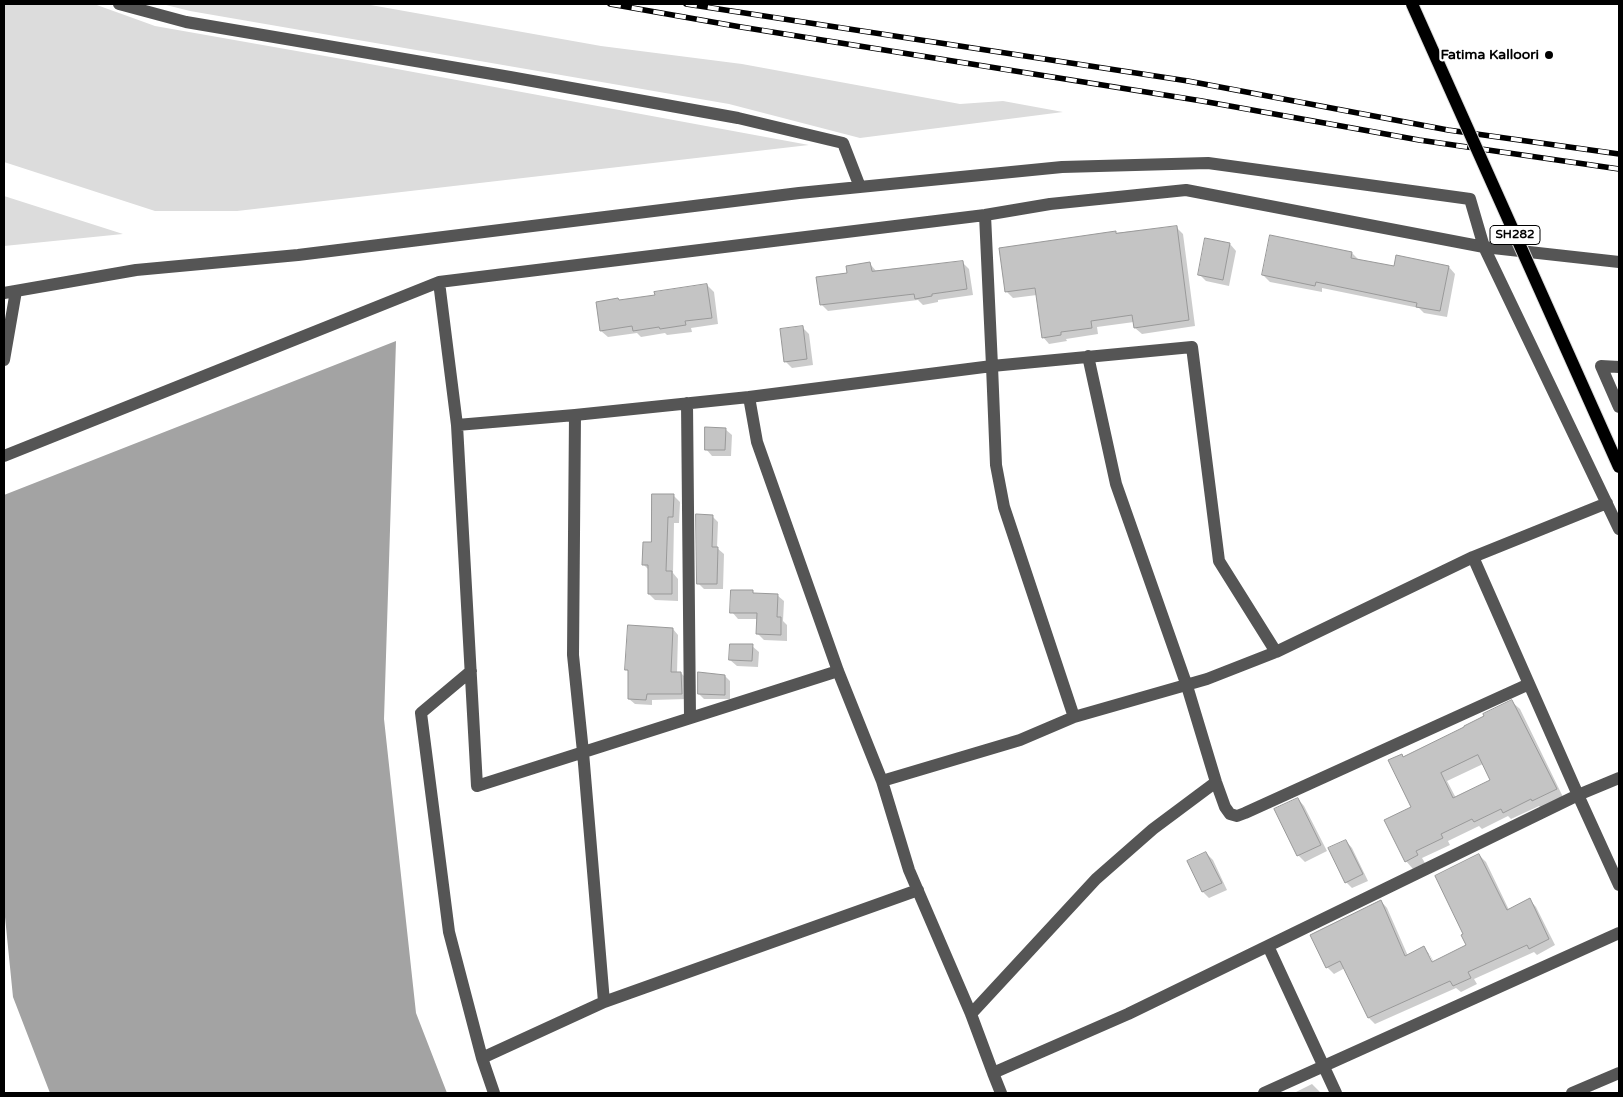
<!DOCTYPE html>
<html>
<head>
<meta charset="utf-8">
<style>
  body { margin:0 }
  #map { position:relative; width:1623px; height:1097px; overflow:hidden; background:#fff; font-family:"Varela Round",sans-serif }
  canvas { display:block }
  .frame { position:absolute; inset:0; border:5px solid #000; pointer-events:none }
</style>
</head>
<body>
<div id="map">
<canvas width="1623" height="1097"></canvas>
<div class="frame"></div>
</div>
<script>
const c = document.querySelector('canvas').getContext('2d');
c.lineJoin = 'round';
function paint(path, color) { c.fillStyle = color; c.fill(path, 'evenodd'); }
function strokePath(path, color, width, dash) { c.strokeStyle = color; c.lineWidth = width; c.lineCap = dash ? 'butt' : 'round'; c.setLineDash(dash || []); c.stroke(path); }
function label(font, color, halo, rows, align = 'center') {
  c.font = font + ' "Varela Round",sans-serif'; c.lineWidth = 4.5; c.setLineDash([]); c.textBaseline = 'middle'; c.strokeStyle = halo; c.fillStyle = color; for (const [text, x, y, turn = 0] of rows) {
    c.save(); c.translate(x, y); c.rotate((+turn || 0) * Math.PI / 180); c.textAlign = isNaN(turn) ? turn : align; if (halo) c.strokeText(text, 0, 0); c.fillText(text, 0, 0); c.restore();
  }
}
paint(new Path2D(`
  M4,4H94L155,26L359,62L809,145L237,211H155L4,162Z
  M162,4H365L601,46L742,64L960,104L1003,101L1063,112L860,138L729,104L190,11Z
  M4,196L123,234L4,246Z`), '#dcdcdc');
paint(new Path2D(`
  M396,341L384,719L416,1013L447,1093H50L13,997L4,907V495Z`), '#a3a3a3');
paint(new Path2D(`
  M1176,227L1183,234L1195,326L1142,334L1135,328L1134,322L1097,327L1098,334L1066,339L1067,341L1049,344L1043,337L1037,295L1013,298L1006,291L1117,234Z
  M1230,244L1236,251L1229,286L1206,281L1199,274Z
  M1352,253L1359,260L1394,267H1449L1455,274L1447,317L1424,313L1419,308L1366,297L1322,288V292L1270,282L1263,275Z
  M962,262L969,269L973,295L938,300V302L923,305L918,300L828,311L821,304L848,274L870,264L877,272Z
  M707,285L714,292L718,324L691,328L692,332L667,335L665,333L641,337L637,333L608,337L601,331L620,301L656,296Z
  M802,327L809,334L813,365L792,368L785,361Z
  M725,429L732,435L731,456H712L706,449Z
  M673,495L680,502L679,523H674L673,573L678,579V601L655,600L649,594V570L643,564Z
  M712,516L718,522L717,548L724,554L723,589H704L698,583Z
  M752,592L755,594L777,595L784,601L783,621L787,625V641L764,640L758,634V619H738L732,612Z
  M673,629L678,635L677,673H681L687,679V699L652,700V705L635,704L629,699L630,673L626,669Z
  M752,646L759,652L758,667L737,666L730,660Z
  M725,676L730,681V699H704L699,694Z
  M1512,702L1520,709L1563,797L1541,808L1539,806L1511,819L1508,816L1482,829L1479,826L1448,841L1450,845L1422,858L1425,863L1413,869L1406,861L1413,807L1401,755L1404,758L1466,727ZM1483,764L1492,781L1456,798L1447,781Z
  M1298,799L1304,806L1327,851L1305,862L1298,855Z
  M1346,841L1352,848L1368,881L1352,888L1346,882Z
  M1206,853L1213,860L1227,890L1209,898L1203,892L1188,862Z
  M1479,855L1486,862L1509,910L1530,900L1536,907L1555,945L1537,955L1534,952L1474,979L1477,984L1461,992L1456,988L1375,1024L1369,1018L1345,968L1334,974L1327,967L1311,935L1381,901L1387,908L1408,956L1424,948L1430,955L1434,962L1468,946ZM1426,954H1429L1436,967L1433,968Z
  M1312,1084L1321,1093H1294Z`), '#0003');
const building = new Path2D(`
  M1177,226L1189,320L1134,328L1132,315L1091,321L1092,328L1061,332V335L1042,338L1035,288L1005,292L999,248L1116,231V233Z
  M1270,235L1352,252L1351,258L1394,266L1396,255L1449,266L1440,311L1416,307L1417,303L1345,288L1316,282L1315,286L1262,275Z
  M1205,238L1230,243L1223,280L1198,275Z
  M963,261L967,289L932,294V296L915,299L914,294L820,305L816,277L847,273L846,266L870,262L872,271Z
  M707,284L712,318L685,321L686,325L660,329L659,327L633,331L632,326L600,331L596,302L618,298L619,300L655,295L654,292Z
  M803,326L807,359L784,362L780,329Z
  M705,427L726,428L725,450H705Z
  M652,494H674L673,517H668L666,571H672V594H648V565H642L643,542H651Z
  M696,514L713,515L712,547H718L717,584H697Z
  M731,590H753V593L778,594L777,617H781V635L756,634L757,613H730Z
  M628,625L673,628L671,672H681L682,694H647L646,700L628,699V670H625Z
  M730,644H753L752,661L729,660Z
  M698,672L725,675V695L698,694Z
  M1512,700L1557,789L1532,801L1531,799L1503,813L1501,809L1474,822L1472,819L1441,834L1443,838L1416,851L1418,855L1405,862L1384,820L1411,807L1388,760L1402,754L1403,757L1464,727V726L1484,716L1483,714ZM1478,755L1490,780L1453,798L1441,773Z
  M1298,798L1321,845L1297,856L1274,809Z
  M1346,840L1363,874L1345,883L1328,848Z
  M1206,852L1222,883L1202,892L1187,861Z
  M1479,854L1507,910L1530,898L1549,939L1529,949L1527,945L1468,972L1471,978L1453,986L1450,981L1368,1018L1340,961L1326,968L1310,935L1381,900L1405,956L1424,946L1432,962L1466,945L1461,935L1463,934L1435,876Z`);
paint(building, '#c4c4c4');
strokePath(building, '#999', 1);
strokePath(new Path2D(`
  M119,4L186,22L510,77L738,118L843,143L860,187
  M985,215L992,366L749,397L757,442L838,671L882,781L909,870L971,1014L993,1073
  M439,282L457,425
  M4,293L136,270L298,255L799,193L1062,167L1208,163L1470,199L1484,247L1619,529
  M1088,356L1116,484L1187,686L1216,782L1225,807L1230,814L1237,816L1245,813L1529,684
  M4,360L16,291
  M1619,367L1601,366L1619,407
  M749,397L575,415L457,425L477,786L838,671
  M687,403L690,718
  M575,415L573,655L583,752L604,1002L918,890
  M4,456L439,282L985,215L1050,204L1186,190L1484,247L1619,262
  M1607,503L1473,557L1578,795L1619,885
  M471,671L421,713L449,932L482,1058L494,1093
  M1074,717L1004,507L996,465L992,366L1192,347L1219,561L1276,652
  M882,781L1020,740L1074,717L1207,679L1276,652L1473,557
  M1268,946L1336,1093
  M971,1014L1096,879L1153,829L1216,782
  M482,1058L604,1002
  M1001,1093L993,1073L1128,1014L1578,795L1619,778
  M1264,1093L1619,933
  M1572,1093L1619,1073`), '#555', 12);
const rail = new Path2D(`
  M610,4L741,27L1202,101L1419,140L1619,169
  M686,4L1188,81L1448,130L1619,154`);
strokePath(rail, '#000', 5.5);
strokePath(rail, '#fff', 4, [11]);
const majorBridge = new Path2D(`
  M1412,4L1619,467`);
strokePath(majorBridge, '#dbdbdb', 14, []);
strokePath(majorBridge, '#000', 12);
for (const [x, y, r, color] of [
  [1549,55,5,"#000"]
]) { const dot = new Path2D(); dot.arc(x, y, r, 0, 2 * Math.PI); c.fillStyle = color; c.fill(dot); strokePath(dot, '#fff', 2); }
for (const [x, y, w] of [
  [1515,235,50]
]) { const box = new Path2D(); box.roundRect(x - w / 2, y - 9.5, w, 19, 4); c.fillStyle = '#fff'; c.fill(box); strokePath(box, '#000', 1); }
label('bold 12px', '#000', null, [
  ["SH282",1515,235]
]);
label('bold 14px', '#000', '#fff', [
  ["Fatima Kalloori",1539,55]
], 'right');
</script>
</body>
</html>
